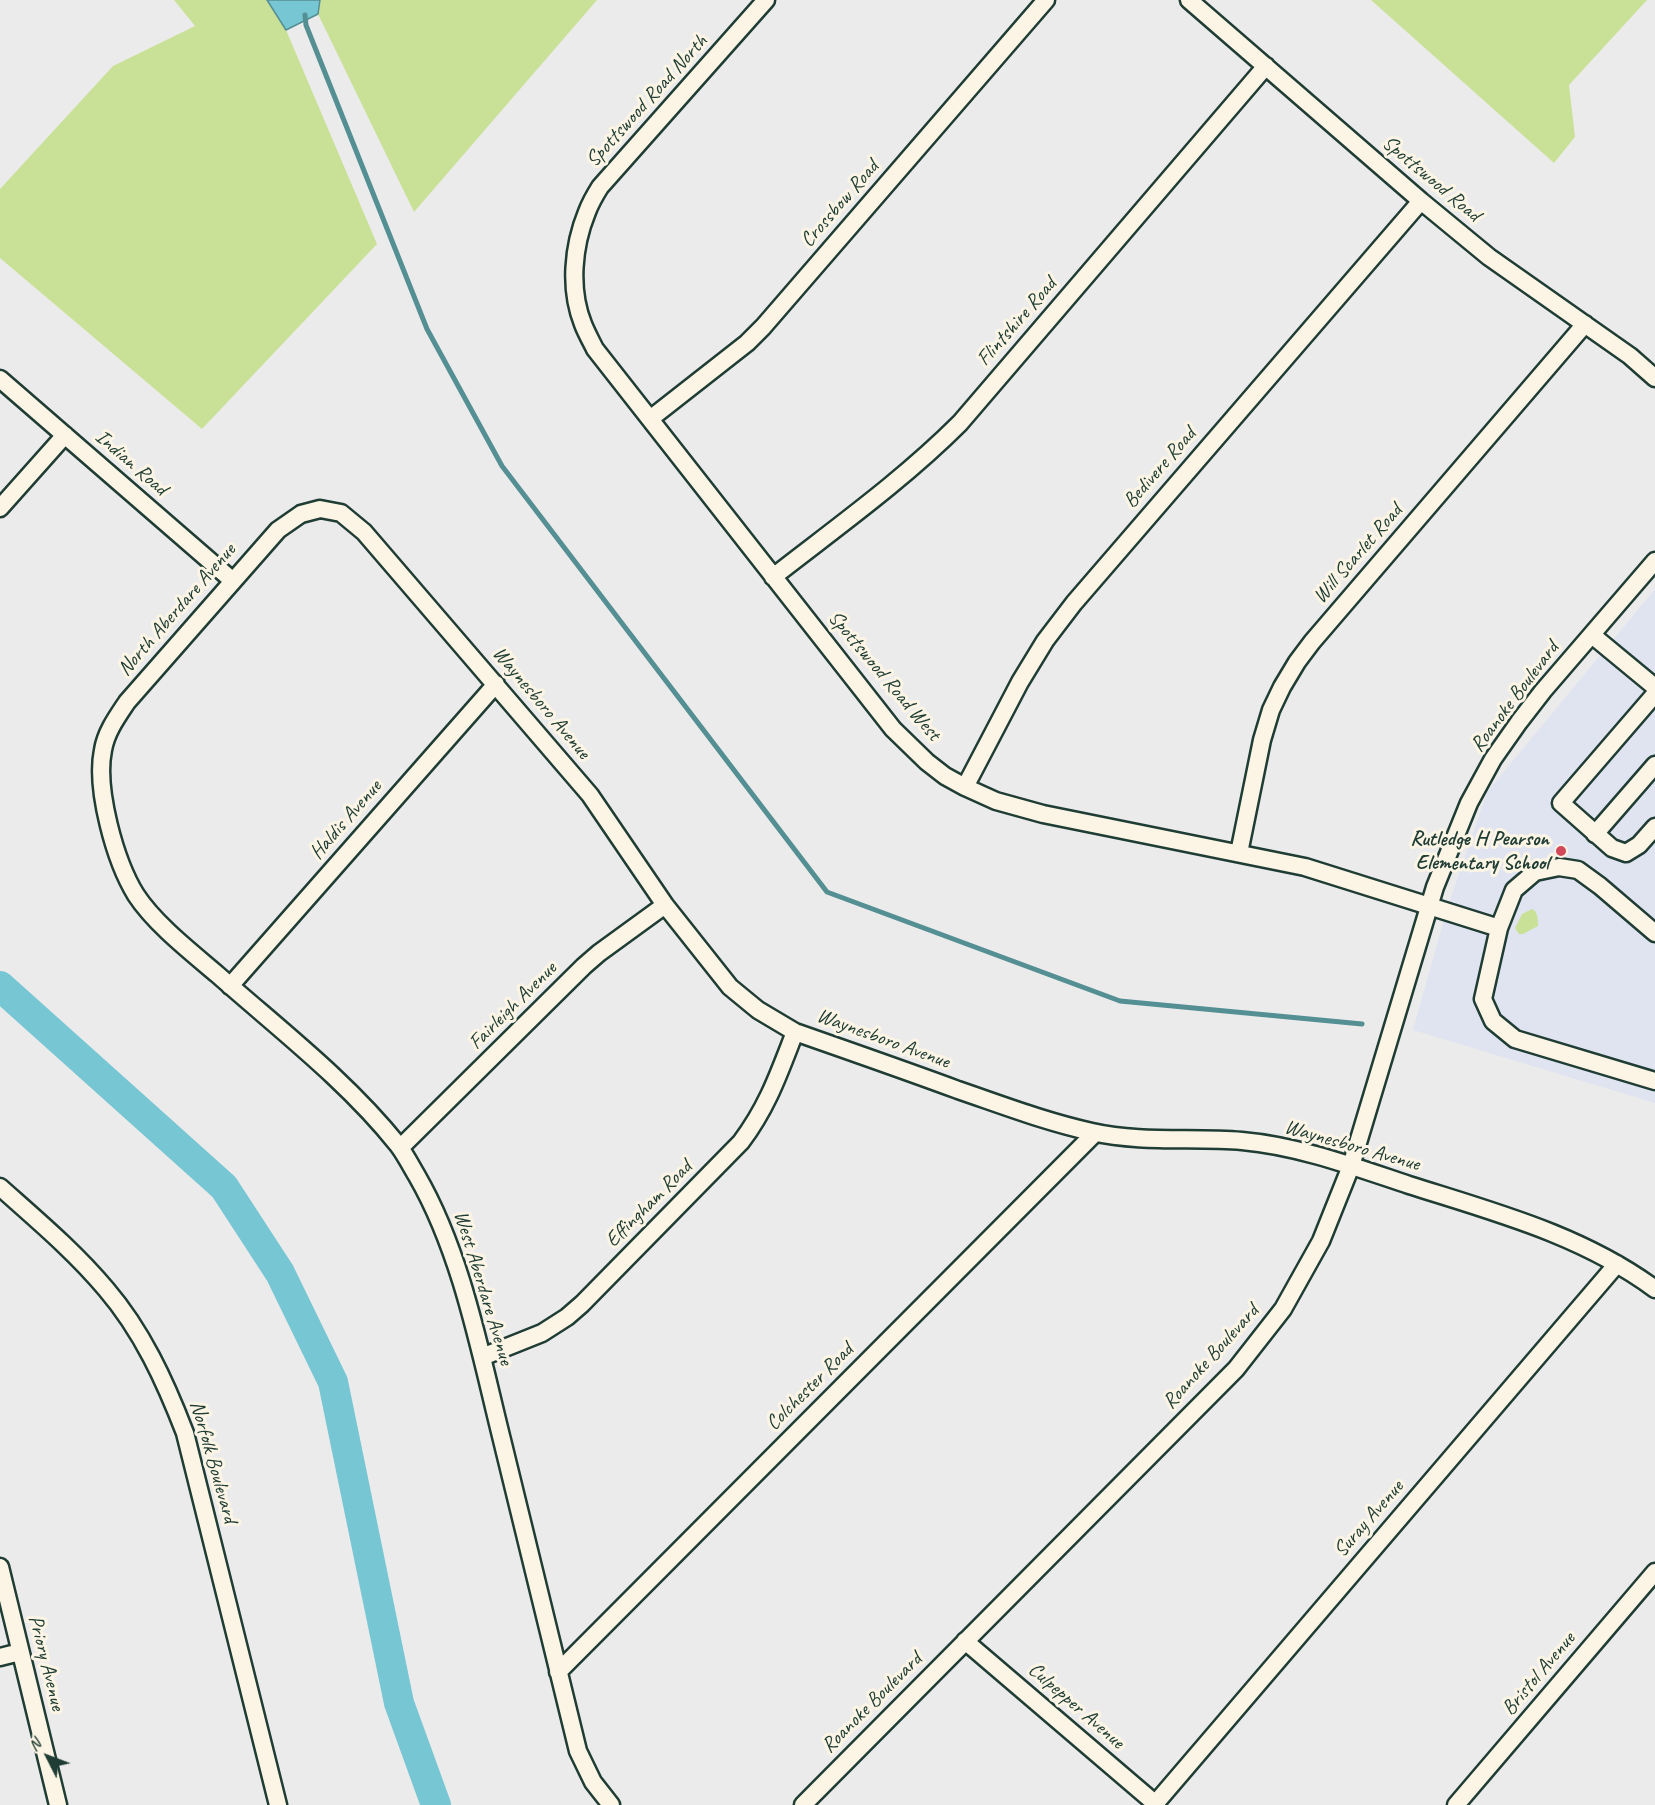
<!DOCTYPE html>
<html>
<head>
<meta charset="utf-8">
<style>
  body { margin:0 }
  #map { position:relative; width:1655px; height:1805px; overflow:hidden; background:#ecebeb; font-family:Caveat,sans-serif }
  canvas { display:block }
  .north { position:absolute; left:18px; top:1727px; width:60px; height:60px; -webkit-text-stroke:4px #fcf5e5; paint-order:stroke; rotate:312deg; font-size:16px; font-weight:700; line-height:24px; text-align:center; color:#1f3d34 }
  .north::after { content:''; display:block; margin:auto; width:21px; height:27px; background:#1f3d34; clip-path:polygon(50% 0,100% 100%,50% 72%,0 100%) }
</style>
</head>
<body>
<div id="map">
<canvas width="1655" height="1805"></canvas>
<div class="north">N</div>
</div>
<script>
const c = document.querySelector('canvas').getContext('2d');
c.lineJoin = 'round';
function paint(path, color) { c.fillStyle = color; c.fill(path, 'evenodd'); }
function strokePath(path, color, width, dash) { c.strokeStyle = color; c.lineWidth = width; c.lineCap = dash ? 'butt' : 'round'; c.setLineDash(dash || []); c.stroke(path); }
function label(font, color, halo, rows, align = 'center') {
  c.font = font + ' Caveat,sans-serif'; c.lineWidth = 6; c.setLineDash([]); c.textBaseline = 'middle'; c.strokeStyle = halo; c.fillStyle = color; for (const [text, x, y, turn = 0] of rows) {
    c.save(); c.translate(x, y); c.rotate((+turn || 0) * Math.PI / 180); c.textAlign = isNaN(turn) ? turn : align; if (halo) c.strokeText(text, 0, 0); c.fillText(text, 0, 0); c.restore();
  }
}
paint(new Path2D(`
  M1655,589V1103L1413,1030L1447,909L1487,792Z`), '#e0e4f0');
paint(new Path2D(`
  M174,0H267L286,30L377,244L202,429L0,258V189L113,66L195,26Z
  M320,0H597L414,212L318,14Z
  M1371,0H1647L1569,85L1575,137L1554,163Z
  M1532,909L1535,911C1538,916 1538,920 1538,926L1523,934H1519L1515,928L1522,914Z`), '#c9e197');
const water = new Path2D(`
  M267,0H320L318,14L286,30Z`);
paint(water, '#77c6d3');
strokePath(water, '#548f93', 1.5);
strokePath(new Path2D(`
  M305,15L306,25L427,329L502,466L827,892L1120,1001L1362,1024`), '#548f93', 5);
strokePath(new Path2D(`
  M0,986L224,1187L280,1273L333,1382L399,1703L436,1805`), '#77c6d3', 30);
const minor = new Path2D(`
  M766,0L600,187C595,195 590,204 587,212C573,246 569,289 583,324C586,332 591,341 595,349L893,729L927,762L945,776L965,787L996,801L1043,814L1305,867L1499,928
  M1189,0L1421,201L1489,257L1630,356L1655,378
  M0,379L233,581
  M650,419L747,343L763,327L1046,0
  M0,508L65,435
  M773,577C837,527 903,480 960,423L1266,66
  M1592,635L1655,687
  M1655,694L1561,803L1612,848L1626,853L1639,845L1655,827
  M965,787L1020,682L1045,641L1074,603L1421,201
  M1595,834L1655,765
  M1239,853L1262,740L1271,710L1282,687L1297,662L1312,642L1585,324
  M1655,933L1600,886L1578,870L1559,867L1535,872L1514,890L1499,928L1483,999L1493,1021L1515,1039L1655,1081
  M230,986L496,684
  M400,1148L584,966L599,953L665,905
  M0,1187C37,1220 74,1251 106,1289C142,1331 165,1381 185,1433L278,1805
  M482,1357L542,1333L567,1317L582,1304L741,1142C768,1106 779,1073 795,1032
  M0,1567L58,1805
  M965,1641L1157,1805
  M0,1657L20,1652
  M558,1672L1095,1133
  M1155,1804L1617,1264
  M611,1805L593,1782L578,1751C552,1647 527,1543 502,1440C480,1352 462,1254 417,1176C411,1166 405,1154 398,1145C347,1081 279,1029 218,975C191,952 155,924 136,895C115,861 95,789 103,750C106,732 117,717 127,702L278,530L301,514L320,509L341,513L364,532L590,795L665,905L730,987L758,1010L795,1032C849,1051 904,1070 958,1090C1002,1105 1046,1122 1092,1132C1141,1143 1192,1137 1242,1141C1299,1146 1355,1167 1409,1185C1494,1212 1582,1235 1655,1289
  M803,1805L1236,1369L1283,1309L1321,1241L1351,1166L1435,887L1469,803L1493,759L1519,722L1543,691L1655,561
  M1456,1805L1655,1572`);
strokePath(minor, '#1f3d34', 21);
strokePath(minor, '#fcf5e5', 16);
for (const [x, y, r, color] of [
  [1561,851,6,"#d1495b"]
]) { const dot = new Path2D(); dot.arc(x, y, r, 0, 2 * Math.PI); c.fillStyle = color; c.fill(dot); strokePath(dot, '#fcf5e5', 2); }
label('21px', '#1f3d34', '#fcf5e5', [
  ["Spottswood Road North",647,101,-48],
  ["Spottswood Road",1431,179,40],
  ["Crossbow Road",840,204,-49],
  ["Flintshire Road",1017,322,-49],
  ["Indian Road",131,463,41],
  ["Bedivere Road",1160,468,-49],
  ["Will Scarlet Road",1358,554,-49],
  ["North Aberdare Avenue",177,610,-49],
  ["Spottswood Road West",884,676,50],
  ["Roanoke Boulevard",1515,697,-53],
  ["Waynesboro Avenue",541,703,50],
  ["Haldis Avenue",346,820,-49],
  ["Fairleigh Avenue",513,1006,-45],
  ["Waynesboro Avenue",883,1039,20],
  ["Waynesboro Avenue",1352,1146,16],
  ["Effingham Road",649,1204,-45],
  ["West Aberdare Avenue",483,1288,73],
  ["Roanoke Boulevard",1211,1357,-48],
  ["Colchester Road",810,1387,-45],
  ["Norfolk Boulevard",213,1462,74],
  ["Suray Avenue",1369,1519,-49],
  ["Priory Avenue",46,1663,76],
  ["Bristol Avenue",1539,1674,-50],
  ["Roanoke Boulevard",872,1703,-45],
  ["Culpepper Avenue",1076,1706,41]
]);
label('bold 21px', '#1f3d34', '#fcf5e5', [
  ["Rutledge H Pearson",1549,839],
  ["Elementary School",1549,863]
], 'right');
</script>
</body>
</html>
